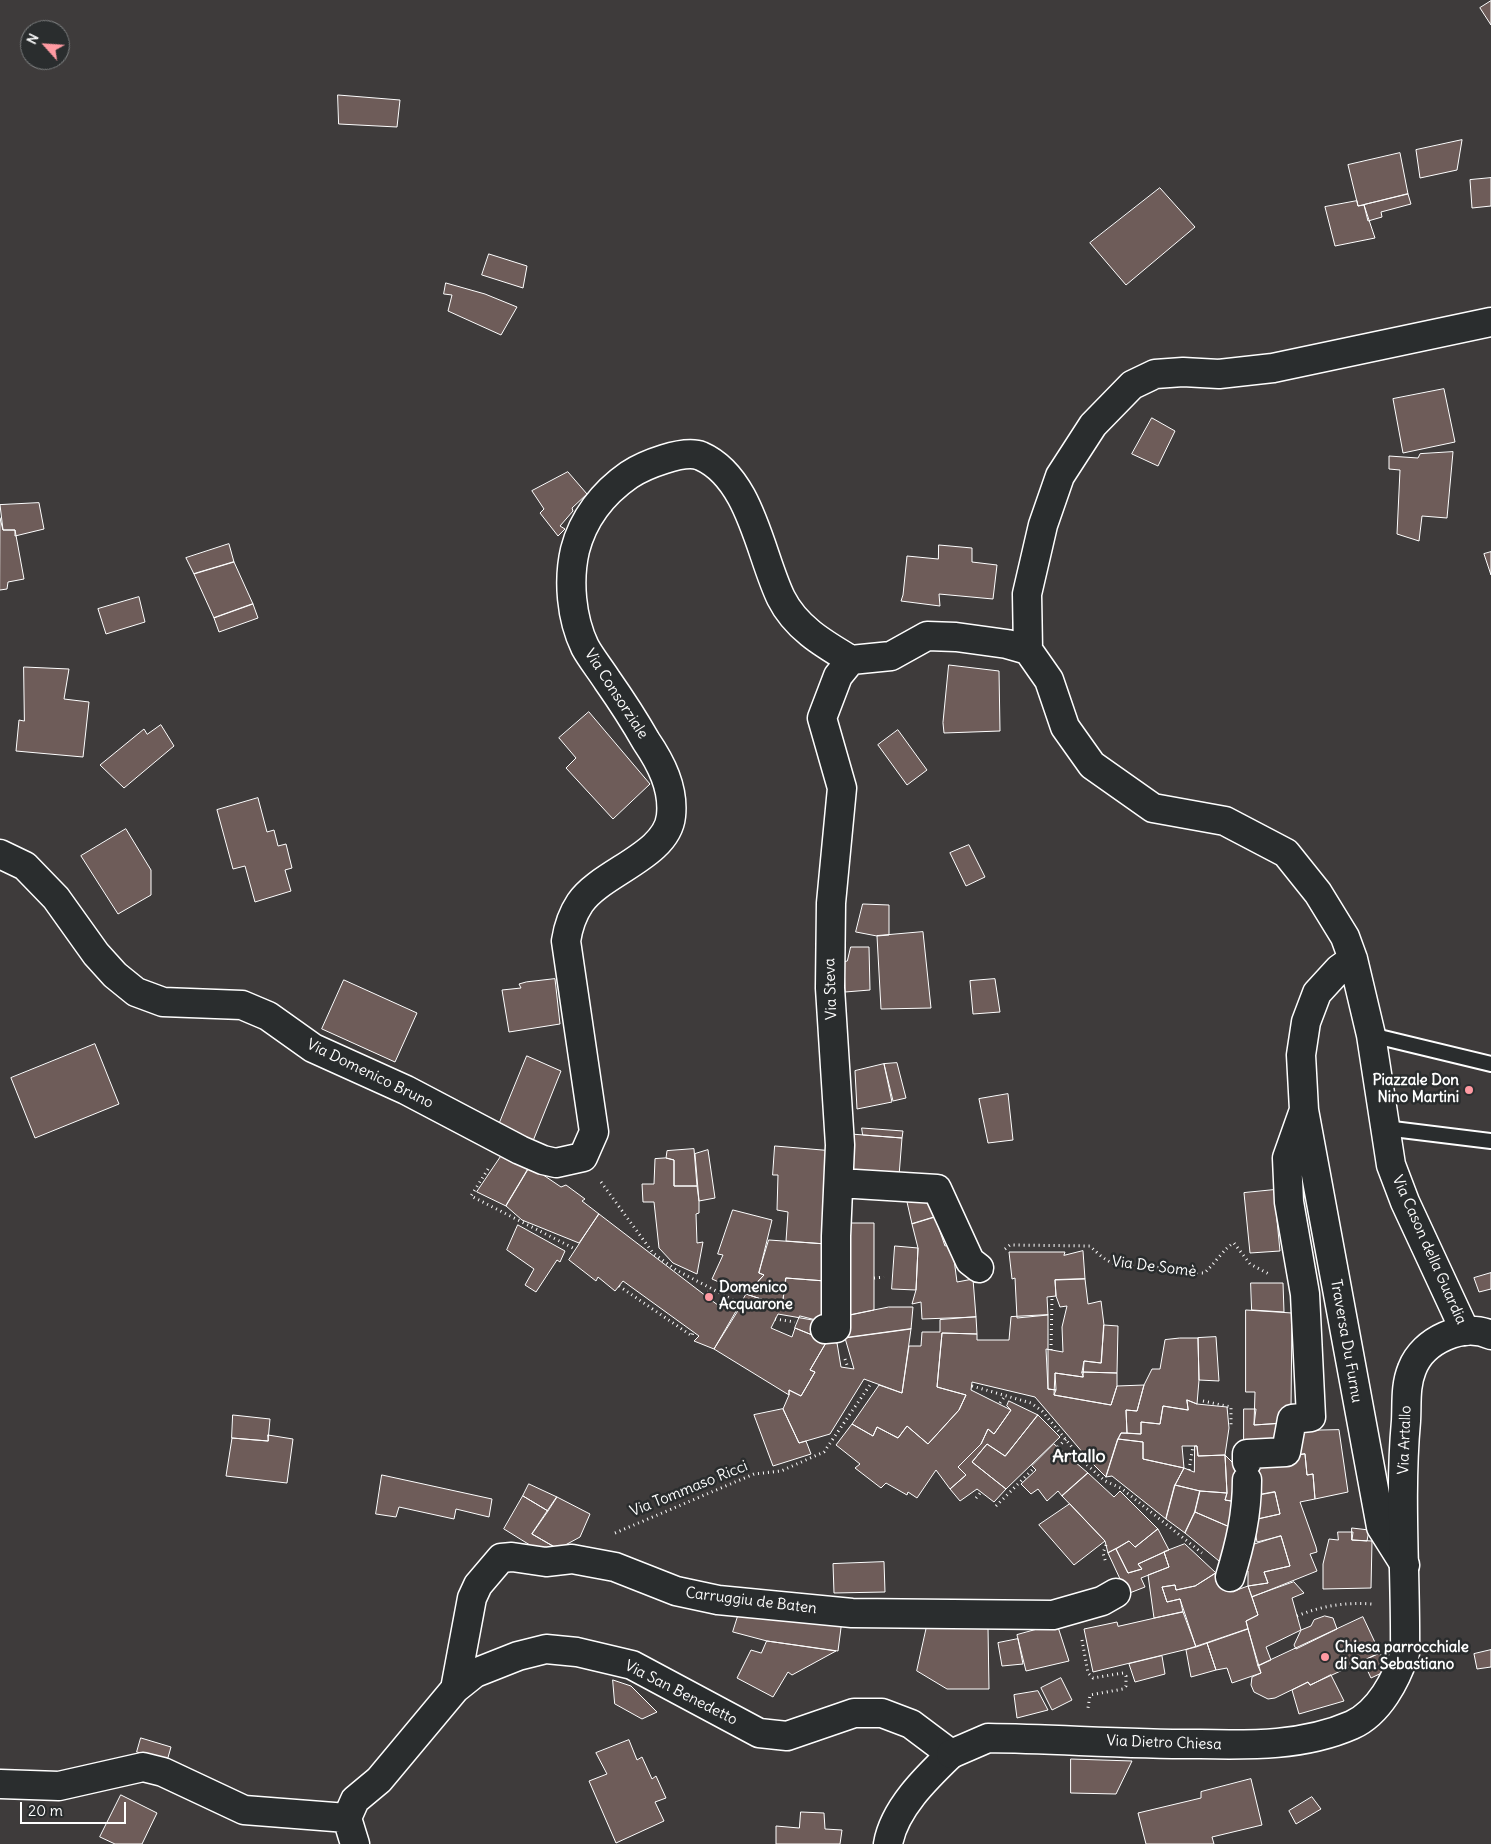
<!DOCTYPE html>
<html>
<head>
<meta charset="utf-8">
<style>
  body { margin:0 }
  #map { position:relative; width:1491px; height:1844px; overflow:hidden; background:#3e3b3b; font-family:Delius,sans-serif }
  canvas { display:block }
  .north { position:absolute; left:20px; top:20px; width:50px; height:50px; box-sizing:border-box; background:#2a2d2e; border:1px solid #7f8182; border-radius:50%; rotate:296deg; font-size:14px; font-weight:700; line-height:20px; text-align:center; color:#fff }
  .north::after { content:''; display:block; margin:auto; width:18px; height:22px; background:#ff9aa2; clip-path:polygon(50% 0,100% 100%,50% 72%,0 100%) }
  .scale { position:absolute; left:20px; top:1802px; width:106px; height:22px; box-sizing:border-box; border:2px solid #fff; border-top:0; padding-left:6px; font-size:15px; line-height:18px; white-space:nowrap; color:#fff; -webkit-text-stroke:4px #2a2d2e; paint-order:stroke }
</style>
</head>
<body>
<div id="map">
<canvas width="1491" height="1844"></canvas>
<div class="north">N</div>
<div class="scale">20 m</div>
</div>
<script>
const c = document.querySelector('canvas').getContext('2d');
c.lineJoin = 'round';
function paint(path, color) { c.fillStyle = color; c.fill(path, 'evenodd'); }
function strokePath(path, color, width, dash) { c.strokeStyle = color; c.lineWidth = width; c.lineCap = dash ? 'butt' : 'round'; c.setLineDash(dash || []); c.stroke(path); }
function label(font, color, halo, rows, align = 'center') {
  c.font = font + ' Delius,sans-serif'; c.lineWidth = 5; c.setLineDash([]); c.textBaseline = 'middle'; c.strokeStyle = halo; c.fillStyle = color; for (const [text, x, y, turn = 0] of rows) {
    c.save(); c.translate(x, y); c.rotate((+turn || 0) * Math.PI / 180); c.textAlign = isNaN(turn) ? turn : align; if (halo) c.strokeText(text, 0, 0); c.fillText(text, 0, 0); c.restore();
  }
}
const building = new Path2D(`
  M1491,1V25L1480,8Z
  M338,95L400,100L397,127L339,124Z
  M1462,140L1457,170L1420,178L1416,150Z
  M1400,153L1408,194L1358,206L1348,165Z
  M1491,178V206L1472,208L1470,180Z
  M1160,188L1195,227L1126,285L1090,243Z
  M1408,194L1411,204L1381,212L1382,217L1368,221L1364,205Z
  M1357,201L1358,206L1364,205L1375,238L1335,246L1325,207Z
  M489,254L527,266L523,288L482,275Z
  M446,283L485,294L517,307L501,335L448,311L452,295L444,294Z
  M1444,389L1455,442L1403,453L1393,399Z
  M1152,418L1175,431L1158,466L1132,454Z
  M1453,452L1447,518L1422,516L1419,541L1397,534L1400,470L1389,469V456L1418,458L1420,454Z
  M568,472L587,494L572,508L573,511L560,526L565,529L558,536L540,513L544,509L532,491Z
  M39,503L44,529L15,536V530H3L0,505Z
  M0,518L3,530H15L24,579L8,582L7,589L0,590Z
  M229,544L234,562L194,574L186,558Z
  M939,545L972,548V562L997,565L993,599L939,594L940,606L901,601L903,595L907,556L938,559Z
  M1491,552V575L1484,554Z
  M234,562L253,604L214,618L194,574Z
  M139,597L145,622L106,634L98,609Z
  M253,604L258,618L219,632L214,618Z
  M949,665L999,671L1000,731L944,733L943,723Z
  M24,667L69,669L64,699L89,702L83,757L16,751L19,720L24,721Z
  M589,712L650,784L613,819L566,768L576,758L559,738Z
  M161,725L174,746L124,788L100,765L144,729L147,734Z
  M898,730L927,770L907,785L878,745Z
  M258,798L267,832L274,830L278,846L286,844L292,868L285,870L291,891L255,902L245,866L233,869L217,810Z
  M126,829L151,870V895L118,914L81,856Z
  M969,845L985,877L966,886L950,853Z
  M863,904L889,905V935L877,936L856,932Z
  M923,932L931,1008L881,1009L877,936Z
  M851,947H869L870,990L845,992L844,962L847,961Z
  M555,979L560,1024L509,1032L502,990L521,988L519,984L526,982Z
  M995,979L1000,1012L973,1014L970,981Z
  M344,980L417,1013L395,1062L322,1029Z
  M95,1044L119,1104L35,1138L11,1078Z
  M527,1056L561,1071L531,1146L496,1132Z
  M897,1063L906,1098L893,1101L884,1064Z
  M884,1064L892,1102L857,1109L855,1071Z
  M1008,1094L1013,1140L988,1143L979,1099Z
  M862,1128L903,1131L902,1138L863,1135Z
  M851,1134L902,1138L899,1176L850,1174Z
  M775,1146L834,1151L826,1244L786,1241L788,1212L777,1210L778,1175H773Z
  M506,1149L530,1166L506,1206L477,1192Z
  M694,1149L697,1186H674V1160L666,1158L667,1151Z
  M708,1150L715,1198L699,1201L695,1154Z
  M666,1158L674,1160V1186H697L699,1201V1213L696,1214L697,1243L703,1242L697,1274L673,1263L659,1248L654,1202H643L642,1184H654L655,1159Z
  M530,1166L561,1187L566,1185L585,1199L582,1201L599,1214L579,1243L522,1220L506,1206Z
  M1274,1190L1280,1251L1250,1253L1244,1193Z
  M927,1196L935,1217L912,1224L907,1202Z
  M733,1210L772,1220L759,1273L764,1275L746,1294L712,1279L723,1255L718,1254Z
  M599,1214L719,1306L721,1302L739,1309L714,1349L694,1341L699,1336L623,1281L615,1291L598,1277L596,1281L569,1260Z
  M935,1217L945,1246L952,1244L957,1282L973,1279L976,1317L922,1319L921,1302L912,1304L916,1290L918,1248L912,1224Z
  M841,1223H874V1310L841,1317Z
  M518,1225L565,1251L560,1262L557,1260L536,1292L525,1285L534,1269L507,1250Z
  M769,1240L826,1244L825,1281L786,1278L782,1306L746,1294L764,1275L759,1273Z
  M895,1246L918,1248L916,1290L892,1289Z
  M1083,1251L1085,1279L1055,1280L1056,1296L1047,1297L1048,1315L1017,1318L1015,1278L1012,1279L1009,1252H1065L1064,1255Z
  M1491,1273V1289L1479,1292L1474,1278Z
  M786,1278L825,1281L824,1322L778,1314L771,1328L792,1337L795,1328L827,1341L810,1370L815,1372L801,1396L789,1390V1395L714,1349L746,1294L782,1306Z
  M1085,1279L1088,1304L1101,1301L1104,1325L1101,1363L1084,1361L1083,1377L1055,1373L1056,1390L1048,1389L1046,1349L1063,1352L1062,1327L1067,1306L1060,1307L1056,1296L1055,1280Z
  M1251,1283H1283L1284,1312L1252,1310Z
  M889,1307H913L911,1329L845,1338L841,1317Z
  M1246,1310L1292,1313L1291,1409L1284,1423L1254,1425L1255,1392H1246Z
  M1048,1315V1389L1056,1390L1054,1395L1111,1405L1117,1386L1144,1385L1137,1411L1126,1410L1127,1433H1121L1118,1439L1106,1477L1090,1461L1035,1397L972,1382L971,1390L1011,1410L994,1434L988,1429L981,1444L958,1467L966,1475L950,1489L936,1470L917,1498L908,1492L907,1495L886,1483L881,1488L855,1468L860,1464L836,1445L852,1424L873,1436L877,1427L898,1438L907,1426L928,1444L959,1410L966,1395L937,1387L942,1333L977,1334V1340H1009L1011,1317Z
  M800,1316L824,1322L827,1341L795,1328Z
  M976,1317L977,1334L942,1333L937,1387L966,1395L959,1410L928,1444L907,1426L898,1438L877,1427L873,1436L852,1424L879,1385L902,1393L909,1346H921L922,1332H940V1320Z
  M1104,1325L1118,1326L1117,1373L1082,1372L1084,1361L1101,1363Z
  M911,1329L902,1393L864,1379L830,1434L799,1443L783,1409L789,1395V1390L801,1396L815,1372L810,1370L827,1341L837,1343L841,1367L854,1369L845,1338Z
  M1216,1337L1219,1381L1199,1380L1198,1338Z
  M1180,1338H1198L1199,1380L1197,1404L1187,1400L1188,1410L1163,1406L1160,1424L1141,1422V1434L1127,1433L1126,1410L1137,1411L1144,1385L1152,1369H1160L1165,1340Z
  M1082,1372L1117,1373V1386L1111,1405L1054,1395L1055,1373L1083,1377Z
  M1187,1400L1197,1404L1227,1407L1229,1428L1225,1455L1198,1456L1197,1446H1182L1184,1468L1143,1459V1442L1118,1439L1121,1433L1141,1434V1422L1160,1424L1163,1406L1188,1410Z
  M1009,1401L1038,1415L1005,1456L987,1444L972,1462L1006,1489L994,1502L977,1489L960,1501L950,1489L966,1475L958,1467L981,1444L988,1429L994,1434L1011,1410L1007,1406Z
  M783,1409L799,1443L806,1441L811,1454L773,1466L754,1415Z
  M1244,1409H1256L1254,1425L1284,1423V1448H1244Z
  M233,1415L270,1419L268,1441L232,1438Z
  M1038,1415L1060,1437L1006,1489L972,1462L987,1444L1005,1456Z
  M1339,1430L1348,1492L1315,1499L1313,1474L1307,1475L1305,1454L1292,1456L1295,1431Z
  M268,1435L293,1439L287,1483L226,1476L232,1438L268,1441Z
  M1118,1439L1143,1442V1459L1184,1468L1175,1485L1166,1519L1112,1476L1106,1477Z
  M1054,1444L1088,1473L1062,1496L1058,1491L1047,1501L1038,1489L1031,1494L1021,1484L1036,1470L1032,1466Z
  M1195,1446H1197L1198,1456L1225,1455L1227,1493L1200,1491L1175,1485L1184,1468L1194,1472Z
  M1305,1454L1307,1475L1313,1474L1315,1499L1300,1502L1316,1547L1317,1552L1310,1554L1317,1571L1252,1597L1248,1586L1268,1583L1264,1572L1290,1566L1281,1536L1257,1542L1253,1520L1280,1514L1275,1492L1253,1496L1244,1503L1225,1500L1227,1493L1225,1455L1233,1463Z
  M1088,1473L1114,1497L1120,1491L1158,1529L1135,1547L1129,1541L1108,1553L1105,1541L1062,1496Z
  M382,1475L492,1499L489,1517L456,1509L454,1519L399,1507L396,1517L376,1514Z
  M529,1484L557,1497L548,1511L523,1496Z
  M1175,1485L1200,1491L1195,1512L1185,1533L1166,1519Z
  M1200,1491L1227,1493L1225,1500L1244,1503L1239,1531L1195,1512Z
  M1275,1492L1280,1514L1253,1520V1496Z
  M523,1496L548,1511L532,1534L558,1549L546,1555L504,1529Z
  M557,1497L590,1514L580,1537L558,1549L532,1534Z
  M1070,1504L1105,1541L1074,1565L1039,1525Z
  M1195,1512L1239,1531L1219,1561L1185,1533Z
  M1352,1528L1369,1530L1367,1541L1352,1540Z
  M1158,1529L1169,1550L1138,1564L1142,1569L1128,1573L1116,1549L1129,1541L1135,1547Z
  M1338,1532H1353L1352,1540L1372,1541L1371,1588L1323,1589V1564L1329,1539L1338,1540Z
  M1281,1536L1290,1566L1264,1572L1268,1583L1248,1586V1571L1243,1572L1246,1547Z
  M1185,1544L1216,1573L1195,1586L1176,1590L1175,1585L1162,1587L1167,1602L1180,1599L1183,1612L1154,1618L1148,1575L1169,1567L1164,1552Z
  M1116,1549L1128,1573L1142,1569L1138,1564L1164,1552L1169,1567L1141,1578L1145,1587L1127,1594L1108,1553Z
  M884,1562L885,1592L834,1593L833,1564Z
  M1216,1573L1234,1591L1248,1586L1258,1615L1246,1621L1248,1629L1196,1647L1180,1599L1167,1602L1162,1587L1175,1585L1176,1590L1195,1586Z
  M1294,1582L1304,1593L1292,1598L1301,1630L1266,1647L1271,1660L1258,1666L1246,1621L1258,1615L1252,1597Z
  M1183,1612L1196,1647L1093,1672L1084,1629L1117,1622L1118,1626Z
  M739,1613L842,1620L838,1651L767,1641L733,1632Z
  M1325,1616L1333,1618L1337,1629L1296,1649L1294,1645L1301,1630L1311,1626L1314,1620Z
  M1363,1617L1380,1653L1310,1685L1308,1682L1275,1698L1268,1699L1254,1692L1251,1685L1252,1677L1261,1673L1258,1666Z
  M1057,1624L1069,1661L1026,1671L1017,1635Z
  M927,1626L988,1628L989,1689H947L917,1671Z
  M1248,1629L1261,1673L1232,1683L1227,1668L1216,1670L1207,1643Z
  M1018,1639L1023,1664L1002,1666L998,1643Z
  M767,1641L781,1643L836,1651L792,1675L788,1672L773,1697L737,1678L751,1650L761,1653Z
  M1207,1643L1216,1670L1191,1677L1186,1650Z
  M1491,1650V1667L1477,1669L1474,1654Z
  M1380,1653L1388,1670L1371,1678L1363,1661Z
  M1162,1656L1165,1674L1135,1682L1129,1664Z
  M1331,1675L1344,1701L1299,1714L1292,1690L1308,1682L1310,1685Z
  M1061,1678L1072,1700L1052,1710L1041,1688Z
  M613,1680L631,1686L657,1712L642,1719L615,1704Z
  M1038,1691L1048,1710L1017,1718L1014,1695Z
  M141,1738L171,1747L167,1761L137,1752Z
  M629,1740L637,1760L642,1757L652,1779L656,1776L666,1798L655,1802L664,1821L616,1843L589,1781L607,1774L596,1753Z
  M1071,1759L1132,1761L1116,1794L1071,1793Z
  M1251,1779L1262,1825L1212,1837L1214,1844H1146L1138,1813L1201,1798V1792Z
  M121,1795L157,1813L142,1844H115L100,1837Z
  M1312,1797L1321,1809L1296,1824L1289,1811Z
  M801,1812L824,1813L825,1829L842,1830L840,1844H776V1826L799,1828Z`);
paint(building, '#6e5c59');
strokePath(building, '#fff', 1);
const lane = new Path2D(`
  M1371,1035L1491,1064
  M1385,1128L1491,1141`);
const street = new Path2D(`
  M1028,650L1049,680L1065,727L1092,765L1153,808L1225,821L1286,853L1318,893L1345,937L1353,959L1371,1035L1391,1165L1405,1202L1465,1331
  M1028,650L1027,594L1043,525L1060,476L1093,425L1132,385L1155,374L1183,372L1219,374L1273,368L1491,322
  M851,660L891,656L927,636L956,637L1007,644L1028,650
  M0,854L25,866L56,898L96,954L115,975L136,992L163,1002L242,1005L268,1016L313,1048L406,1090L520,1150L543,1160L556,1163L583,1157L594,1132L566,941C568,928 572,915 580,903C601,872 667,856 671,816C674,788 661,763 646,741C634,720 621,700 607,680C600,669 591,658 585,647C571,618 568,580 575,550C583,519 603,493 629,475C644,465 684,449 701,456C751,478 760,555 781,598C796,628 824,644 851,660
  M1304,1110L1381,1527L1405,1565
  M839,1183L937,1189L970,1261L979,1268
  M825,1329L836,1328V1236L840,1145L830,988L831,903L842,788L822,718L838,676L851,660
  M1247,1462V1454L1286,1452L1292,1419L1311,1417L1305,1294L1289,1202L1287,1158L1304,1110L1301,1055L1306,1022L1317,993L1339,969L1353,959
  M1230,1577C1240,1544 1247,1515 1247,1480
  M455,1689L472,1598L478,1585L501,1558L512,1557L546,1562L572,1559L615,1567L676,1591L718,1600L852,1613L1053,1615L1102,1601L1116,1593
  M0,1784L59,1786L143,1767L163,1772L244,1810L347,1818
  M355,1844L347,1818L355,1800L379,1780L455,1689L475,1673L518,1656L546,1649L577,1652L632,1665L759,1733L787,1736L854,1713H882L911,1724L951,1754C926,1778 894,1809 888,1844`);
const secondary = new Path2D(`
  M951,1754L988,1738C1057,1739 1125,1744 1194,1744C1247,1745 1302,1747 1352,1725C1379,1713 1396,1680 1405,1653C1406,1576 1399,1498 1406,1421C1407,1403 1405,1386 1412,1369C1423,1340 1463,1322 1491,1335`);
strokePath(lane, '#fff', 18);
strokePath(street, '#fff', 31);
strokePath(secondary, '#fff', 31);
strokePath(new Path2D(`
  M488,1169L471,1196L575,1249
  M601,1182L653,1253L676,1270L741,1304
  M1005,1249L1010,1245L1090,1246C1116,1272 1121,1264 1153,1267C1171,1269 1186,1273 1204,1273C1213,1266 1226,1246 1234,1243L1250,1264L1269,1274
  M874,1278L884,1277
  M619,1286L692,1336L693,1332
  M707,1297L710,1288
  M775,1319L795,1322
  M1051,1350L1052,1297
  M845,1359L848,1368
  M972,1386L1031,1403L1042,1411L1086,1464L1105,1481L1121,1488L1202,1553
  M1203,1401L1231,1407V1428
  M1000,1403L1005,1396
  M1058,1447L1067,1438
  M1189,1470L1193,1446
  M976,1498L981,1492
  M996,1506L1034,1468
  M615,1533L754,1474L781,1471L824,1452L872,1382
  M1106,1545L1103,1553L1106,1563
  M1297,1616C1321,1606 1345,1602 1372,1604
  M1082,1640L1088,1673L1093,1678L1123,1673L1126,1676V1686L1123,1689L1090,1695L1088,1708`), '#fff', 3, [1, 4]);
strokePath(lane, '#2a2d2e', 14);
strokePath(street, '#2a2d2e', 28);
strokePath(secondary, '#2a2d2e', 28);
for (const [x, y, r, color] of [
  [1469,1090,5,"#ff9aa2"],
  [709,1297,5,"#ff9aa2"],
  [1325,1657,5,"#ff9aa2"]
]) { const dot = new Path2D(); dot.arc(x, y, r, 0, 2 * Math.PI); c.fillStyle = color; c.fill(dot); strokePath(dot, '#2a2d2e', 2); }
label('15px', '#fff', '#2a2d2e', [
  ["Via Consorziale",616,694,57],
  ["Via Steva",831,989,-92],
  ["Via Domenico Bruno",370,1074,26],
  ["Via Cason della Guardia",1429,1250,66],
  ["Via De Somè",1154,1267,7],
  ["Traversa Du Furnu",1346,1341,80],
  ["Via Artallo",1405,1440,-88],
  ["Via Tommaso Ricci",689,1489,-22],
  ["Carruggiu de Baten",751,1601,7],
  ["Via San Benedetto",681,1693,27],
  ["Via Dietro Chiesa",1164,1743,2]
]);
label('bold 15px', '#fff', '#2a2d2e', [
  ["Piazzale Don",1459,1081,"right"],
  ["Nino Martini",1459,1098,"right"],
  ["Domenico",719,1288],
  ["Acquarone",719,1305],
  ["Chiesa parrocchiale",1335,1648],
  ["di San Sebastiano",1335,1665]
], 'left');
label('bold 18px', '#fff', '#2a2d2e', [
  ["Artallo",1079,1457]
]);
</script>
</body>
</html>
